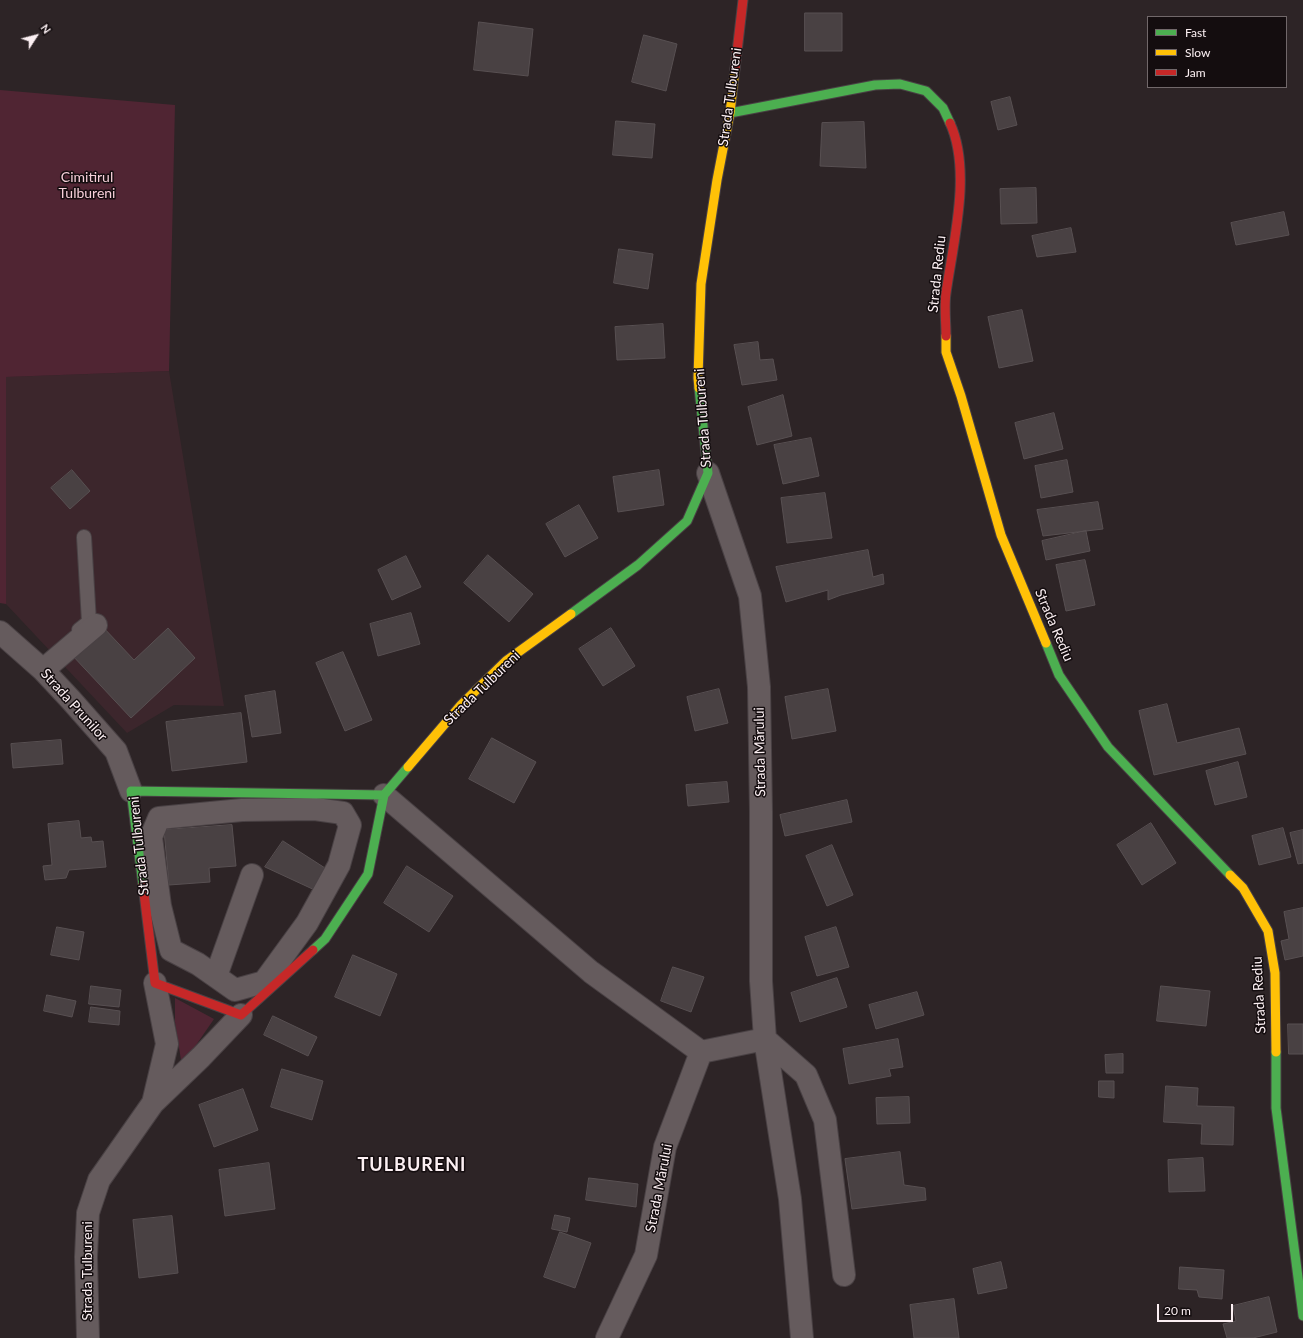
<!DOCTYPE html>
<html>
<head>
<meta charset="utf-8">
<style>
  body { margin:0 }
  #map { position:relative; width:1303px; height:1338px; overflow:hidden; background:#2d2426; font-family:Lato,sans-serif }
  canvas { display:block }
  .legend { position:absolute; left:1147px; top:16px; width:140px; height:72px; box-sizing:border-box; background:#140d0f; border:1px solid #71686a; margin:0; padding:5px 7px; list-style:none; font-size:12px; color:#fcf0f3 }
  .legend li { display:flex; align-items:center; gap:8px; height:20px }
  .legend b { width:20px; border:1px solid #71686a }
  .north { position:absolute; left:16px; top:16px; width:40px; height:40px; -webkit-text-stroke:3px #140d0f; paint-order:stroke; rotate:54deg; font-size:11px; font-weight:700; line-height:16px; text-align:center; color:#fcf0f3 }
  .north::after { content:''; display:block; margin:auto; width:14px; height:18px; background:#fcf0f3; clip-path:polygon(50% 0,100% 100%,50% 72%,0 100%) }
  .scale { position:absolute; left:1157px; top:1304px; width:76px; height:18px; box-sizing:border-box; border:2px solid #fcf0f3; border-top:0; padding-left:5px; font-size:12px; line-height:14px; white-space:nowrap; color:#fcf0f3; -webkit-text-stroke:3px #140d0f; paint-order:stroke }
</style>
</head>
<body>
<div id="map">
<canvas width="1303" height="1338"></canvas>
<ul class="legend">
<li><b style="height:5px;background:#4caf50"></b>Fast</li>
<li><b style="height:5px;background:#ffc107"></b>Slow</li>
<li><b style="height:5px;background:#c62828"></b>Jam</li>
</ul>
<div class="north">N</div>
<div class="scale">20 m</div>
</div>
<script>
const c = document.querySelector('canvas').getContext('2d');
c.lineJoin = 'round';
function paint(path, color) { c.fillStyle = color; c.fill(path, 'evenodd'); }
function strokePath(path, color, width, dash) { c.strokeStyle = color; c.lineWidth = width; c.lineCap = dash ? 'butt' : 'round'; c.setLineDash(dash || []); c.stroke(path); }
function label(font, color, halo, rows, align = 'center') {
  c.font = font + ' Lato,sans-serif'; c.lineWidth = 3; c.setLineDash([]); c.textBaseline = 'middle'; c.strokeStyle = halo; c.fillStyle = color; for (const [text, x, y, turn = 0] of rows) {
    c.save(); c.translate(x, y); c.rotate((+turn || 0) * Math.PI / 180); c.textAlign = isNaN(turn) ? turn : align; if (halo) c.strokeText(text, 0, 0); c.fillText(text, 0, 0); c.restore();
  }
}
paint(new Path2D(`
  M169,371L224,706L174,705L127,733L6,604V377Z`), '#3c262c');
paint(new Path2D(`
  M0,90L175,105L169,371L6,377V604L0,603Z
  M175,998L214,1019L192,1051L181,1060L175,1022Z`), '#502533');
const building = new Path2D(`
  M805,13H842V51H805Z
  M479,22L533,29L528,76L474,70Z
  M644,35L677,44L666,91L632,82Z
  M1010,97L1017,125L998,130L991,102Z
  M616,121L655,124L652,158L613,155Z
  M864,122L866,168L820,166L822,123Z
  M1036,188L1037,223L1001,224L1000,189Z
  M1284,212L1289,235L1236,245L1231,223Z
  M1071,228L1076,252L1037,257L1032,236Z
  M619,249L653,254L648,289L614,283Z
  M1022,310L1033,361L999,368L988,317Z
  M663,324L665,358L617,360L615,327Z
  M758,342L760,360L773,359L777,380L742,385L734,345Z
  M783,395L792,436L757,445L748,407Z
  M1054,413L1063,449L1024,459L1015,423Z
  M811,438L819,476L783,484L774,445Z
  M1067,460L1073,492L1041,498L1035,466Z
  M72,470L90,491L70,509L51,488Z
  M659,470L664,505L618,512L613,477Z
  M825,493L832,538L787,543L781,498Z
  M1098,502L1103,529L1043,536L1037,510Z
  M579,505L598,538L565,557L546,524Z
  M1086,531L1090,551L1046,560L1042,541Z
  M868,550L873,577L883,574L884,584L841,595L828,600V590L786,602L776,567Z
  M488,555L533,594L509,622L464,583Z
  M406,556L421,587L392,600L378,570Z
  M1085,560L1095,605L1066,611L1056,565Z
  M411,613L420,644L378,656L370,624Z
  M102,626L134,660L168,628L195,658L131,718L71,654Z
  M611,628L635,666L603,686L579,649Z
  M343,652L372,720L345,731L316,663Z
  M719,689L728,723L695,731L687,697Z
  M828,689L836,731L792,739L785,697Z
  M275,691L281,733L252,737L245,696Z
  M1167,704L1177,743L1239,728L1246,754L1154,775L1139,711Z
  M241,713L247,762L172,771L166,722Z
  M492,738L536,762L514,803L469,779Z
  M61,740L63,764L13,768L11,744Z
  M1238,762L1247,797L1215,805L1206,771Z
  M727,782L729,802L688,806L686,785Z
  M847,800L852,822L785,836L780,815Z
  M79,821L81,838L91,837L92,842L103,841L106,867L69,870L66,878L45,880L43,866L52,865L48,824Z
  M1151,823L1176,863L1142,885L1117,845Z
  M232,825L236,866L209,868L210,882L169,885L164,830Z
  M1283,828L1291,857L1259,865L1252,836Z
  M1303,830V863L1298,864L1290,833Z
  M283,841L325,868L319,892L265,867Z
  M832,845L853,895L827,906L806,856Z
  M407,866L453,896L429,932L384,903Z
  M1303,908V956L1285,960L1281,941L1289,939L1284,912Z
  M57,927L84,932L79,960L51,955Z
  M836,927L849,967L817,976L805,937Z
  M353,955L397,974L380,1016L335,997Z
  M673,967L704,977L691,1012L661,1001Z
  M837,978L847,1007L800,1022L791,993Z
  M91,986L121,990L119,1007L89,1004Z
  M1161,986L1210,991L1206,1026L1157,1021Z
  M917,992L924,1015L876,1029L869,1005Z
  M47,995L76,1001L72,1017L44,1011Z
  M91,1007L120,1011L119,1025L89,1022Z
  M273,1016L317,1037L308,1056L264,1035Z
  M1288,1024H1303V1054H1289Z
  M898,1039L903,1067L889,1069L891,1076L849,1084L843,1049Z
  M1123,1054V1073H1106L1105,1055Z
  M282,1069L323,1081L312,1120L271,1107Z
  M1099,1081H1114V1098L1099,1097Z
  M1166,1086L1198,1088L1197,1106L1234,1107L1233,1145L1201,1144L1202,1124L1164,1122Z
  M243,1089L258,1130L214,1147L199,1105Z
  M909,1097L910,1123L877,1124L876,1098Z
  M900,1152L904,1185L925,1188L926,1200L852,1209L845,1159Z
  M1203,1158L1205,1191L1169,1192L1168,1160Z
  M269,1163L275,1209L225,1216L219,1170Z
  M589,1178L638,1184L636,1207L586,1200Z
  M555,1215L570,1218L567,1232L552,1229Z
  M172,1216L178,1273L139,1278L133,1220Z
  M560,1232L591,1243L575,1288L544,1277Z
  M1001,1262L1007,1288L978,1294L973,1269Z
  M1180,1267L1224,1270L1222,1299L1199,1297L1197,1290L1179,1289Z
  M1269,1297L1277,1332L1253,1338H1227L1223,1324L1236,1321L1233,1306Z
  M954,1299L959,1338H914L910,1305Z`);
paint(building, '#494143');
strokePath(building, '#585052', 1);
const lane = new Path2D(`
  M79,630L89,622L84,537`);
const street = new Path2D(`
  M708,473L750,596L759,687L761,812V981L765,1039L790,1199L802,1338
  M0,632L43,670L71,700L116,751L131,791
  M43,670L96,625
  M384,795L591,972L701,1052
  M315,809L343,813L350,825L339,865L307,923L264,982L235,990L198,964L171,950L160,906L151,837L159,818L242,810Z
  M216,976L252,875
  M155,983L167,1044L153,1103L201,1057L241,1015
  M88,1338L86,1257L88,1213L99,1180L153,1103
  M607,1338L646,1255L665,1147L701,1052L765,1039L806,1075L825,1120L844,1275`);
const fast = new Path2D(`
  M730,113L875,85L900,84L926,91L943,108L950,123
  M571,614L638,565L687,521L708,473L699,388
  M1046,643L1059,675L1108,747L1230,875
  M143,885L131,791L384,795
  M313,950L325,939L368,874L384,795L408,767
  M1276,1052V1108L1303,1316`);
const slow = new Path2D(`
  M946,336V352L961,396L1001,535L1046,643
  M699,388L698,378L701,284L717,180L730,113L735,69
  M408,767L461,705L506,661L571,614
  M1230,875L1243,888L1268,931L1275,973L1276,1052`);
const jam = new Path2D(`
  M735,69L743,0
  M946,336C946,322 944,307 946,293C953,243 972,171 950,123
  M143,885L155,983L241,1015L313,950`);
strokePath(lane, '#494144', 16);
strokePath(street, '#494144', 24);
strokePath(fast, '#494144', 11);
strokePath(slow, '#494144', 11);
strokePath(jam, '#494144', 11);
strokePath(lane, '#655b5d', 14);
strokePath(street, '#655b5d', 22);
strokePath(fast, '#4caf50', 9);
strokePath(slow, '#ffc107', 9);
strokePath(jam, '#c62828', 9);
label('14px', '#fcf0f3', '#140d0f', [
  ["Strada Tulbureni",730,97,-82],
  ["Strada Rediu",937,274,-84],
  ["Strada Tulbureni",703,418,-94],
  ["Strada Rediu",1054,625,67],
  ["Strada Tulbureni",482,688,-44],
  ["Strada Prunilor",74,705,48],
  ["Strada Mărului",760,752,-91],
  ["Strada Tulbureni",139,846,-96],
  ["Strada Rediu",1259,995,-93],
  ["Strada Mărului",659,1188,-79],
  ["Strada Tulbureni",87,1271,-90]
]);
label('14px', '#f6cfd9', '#140d0f', [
  ["Cimitirul",87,177],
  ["Tulbureni",87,193]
]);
c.letterSpacing = '1px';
label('bold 18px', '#fcf0f3', '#140d0f', [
  ["TULBURENI",412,1165]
]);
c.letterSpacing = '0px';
</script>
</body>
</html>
